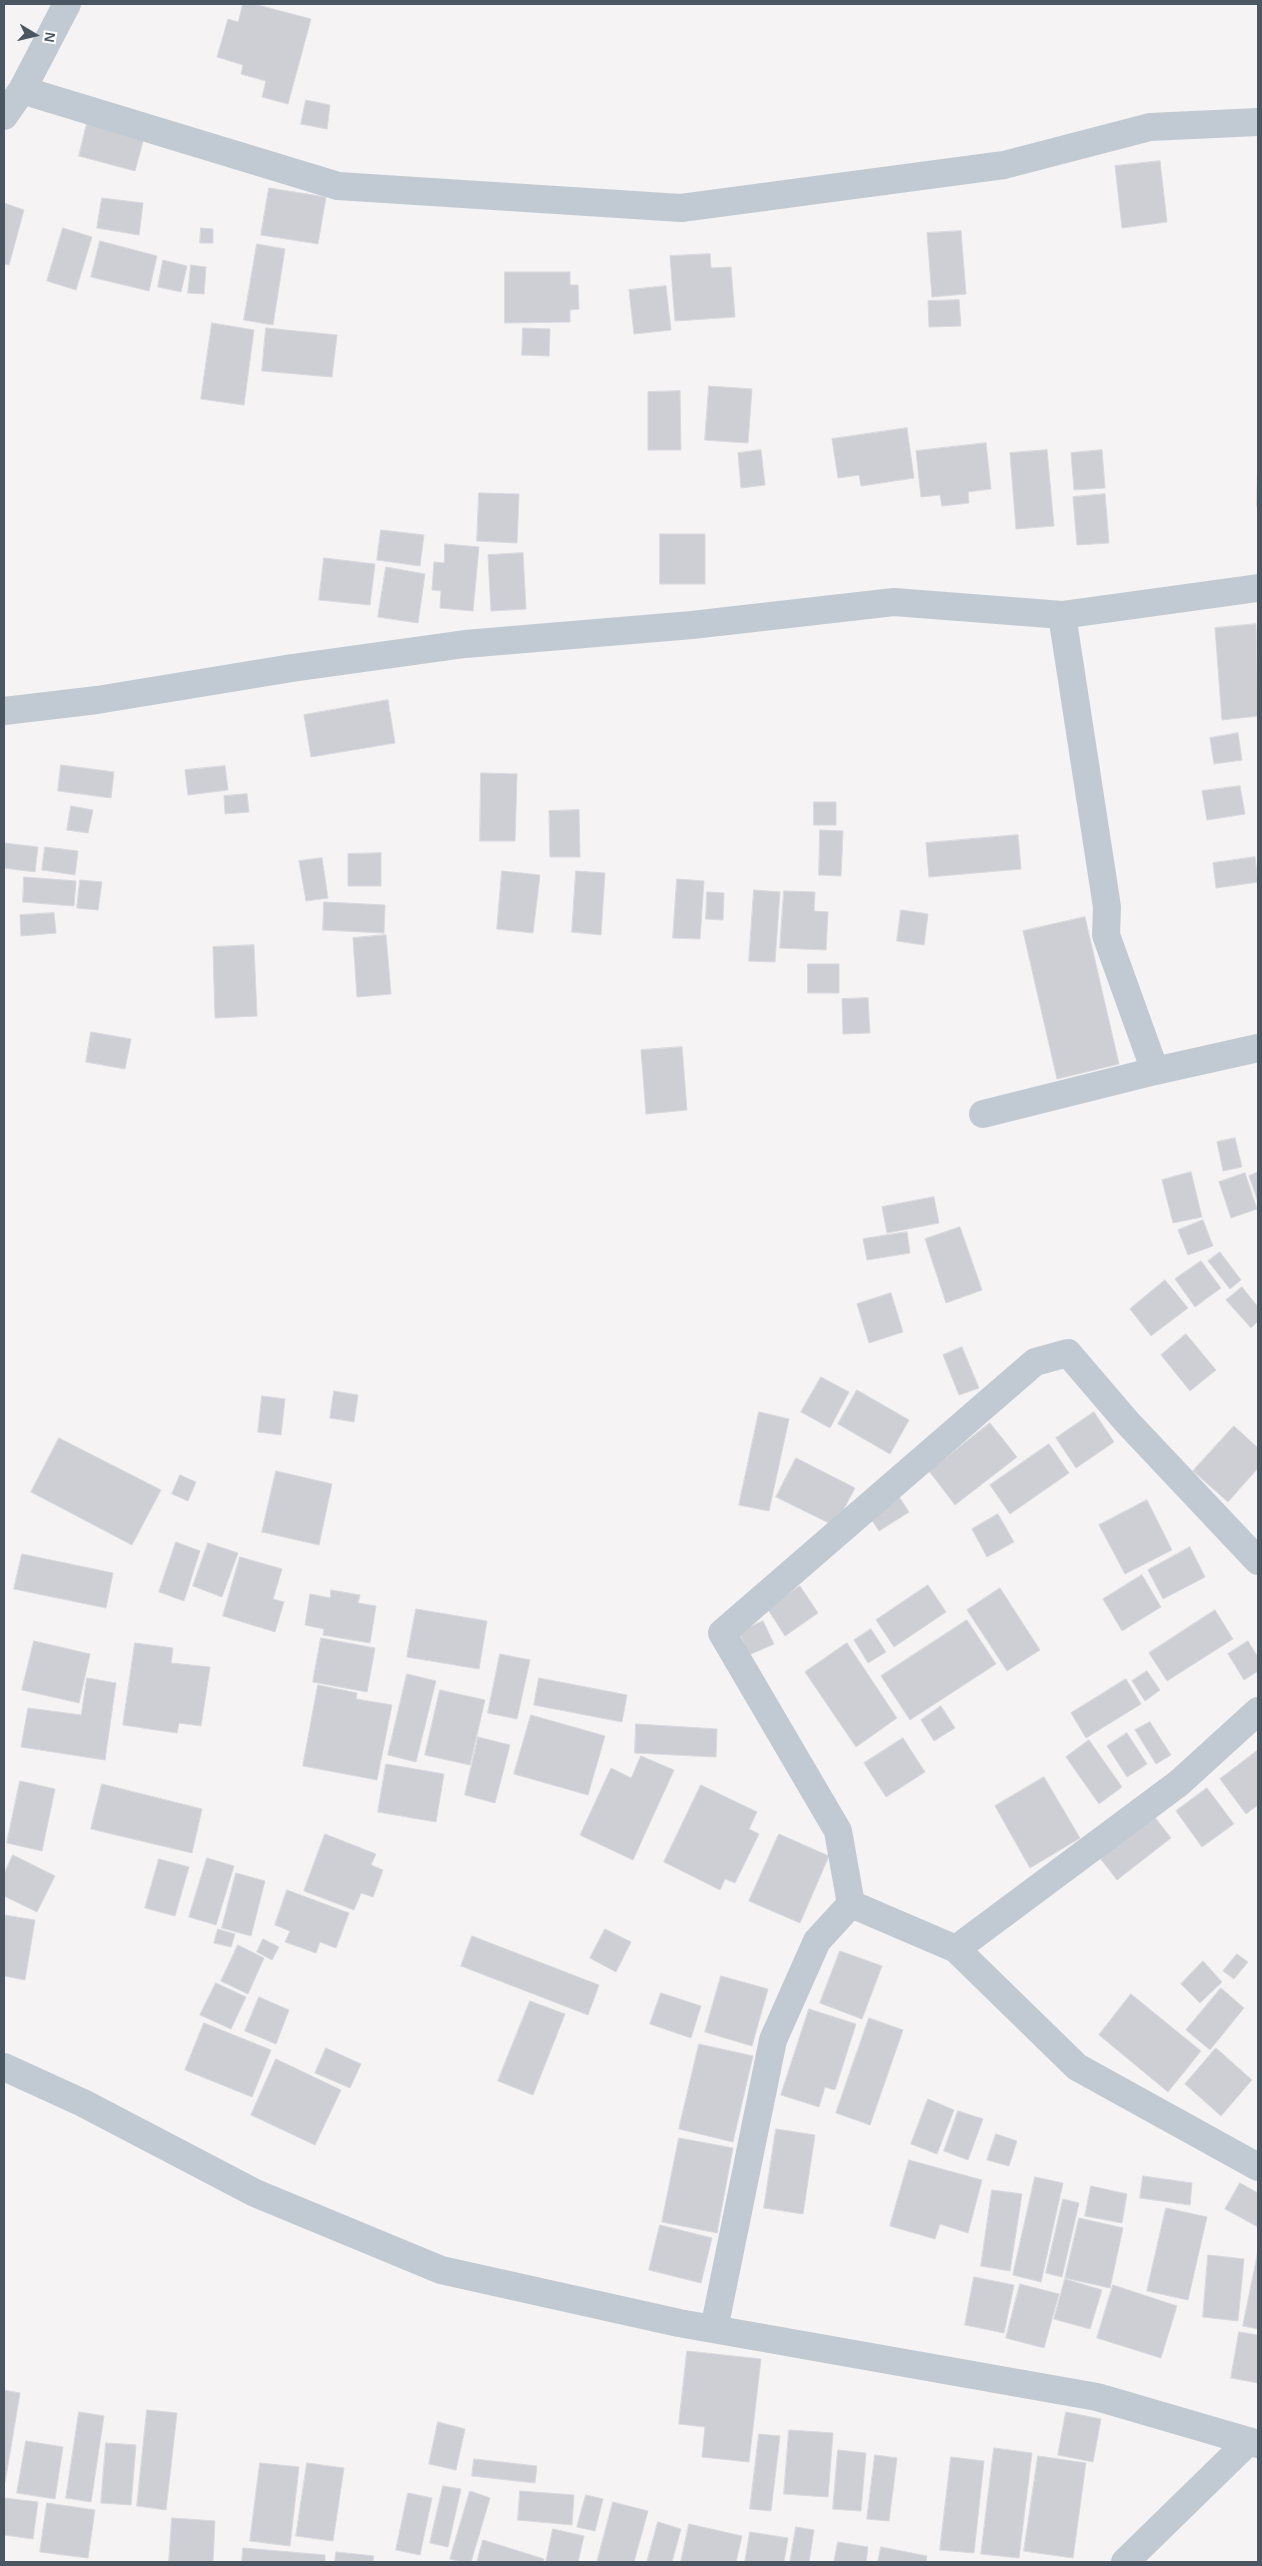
<!DOCTYPE html>
<html>
<head>
<meta charset="utf-8">
<style>
  body { margin:0 }
  #map { position:relative; width:1262px; height:2566px; overflow:hidden; background:#f5f3f3; font-family:Helvetica,sans-serif }
  canvas { display:block }
  .frame { position:absolute; inset:0; border:5px solid #4a5661; pointer-events:none }
  .north { position:absolute; left:10px; top:10px; width:50px; height:50px; -webkit-text-stroke:4px #fff; paint-order:stroke; rotate:99deg; font-size:14px; font-weight:700; line-height:20px; text-align:center; color:#4a5661 }
  .north::after { content:''; display:block; margin:auto; width:18px; height:22px; background:#4a5661; clip-path:polygon(50% 0,100% 100%,50% 72%,0 100%) }
</style>
</head>
<body>
<div id="map">
<canvas width="1262" height="2566"></canvas>
<div class="frame"></div>
<div class="north">N</div>
</div>
<script>
const c = document.querySelector('canvas').getContext('2d');
c.lineJoin = 'round';
function paint(path, color) { c.fillStyle = color; c.fill(path, 'evenodd'); }
function strokePath(path, color, width, dash) { c.strokeStyle = color; c.lineWidth = width; c.lineCap = dash ? 'butt' : 'round'; c.setLineDash(dash || []); c.stroke(path); }
const building = new Path2D(`
  M243,4H254L311,19L288,104L262,97L266,81L241,74L243,65L217,57L228,19L238,22Z
  M306,100L330,105L327,129L301,124Z
  M87,123L144,138L135,171L79,156Z
  M1160,161L1167,222L1122,228L1115,166Z
  M269,188L326,197L318,244L261,235Z
  M102,198L143,203L139,235L97,228Z
  M4,203L24,210L9,265L4,264Z
  M63,228L92,237L76,290L47,281Z
  M201,228L213,229V243H200Z
  M961,231L966,294L932,297L927,233Z
  M100,241L157,256L149,291L91,277Z
  M257,244L285,249L273,325L244,320Z
  M710,254L711,268L731,267L735,317L675,321L670,256Z
  M163,260L187,266L181,292L158,287Z
  M191,265L206,267L204,294L188,293Z
  M505,272H570V285H578L579,309L570,310V322L505,323Z
  M666,286L671,330L634,334L629,290Z
  M959,300L961,326L929,327L928,301Z
  M212,323L254,330L244,405L201,399Z
  M266,328L337,335L332,377L262,371Z
  M523,328L550,329L549,356L522,355Z
  M709,386L752,389L748,443L705,440Z
  M680,391L681,450H648V392Z
  M907,428L914,478L861,486L859,475L838,478L832,439Z
  M986,443L991,489L968,492L969,503L942,506L940,495L921,497L916,451Z
  M761,450L765,485L741,488L738,453Z
  M1047,450L1054,526L1016,529L1010,453Z
  M1102,450L1105,488L1074,490L1071,453Z
  M1258,453V506H1257Z
  M479,493L519,494L517,543L477,541Z
  M1105,494L1109,543L1077,545L1073,497Z
  M381,530L424,535L420,566L377,560Z
  M660,534H705V584H660Z
  M445,544L479,547L473,611L440,608L441,591L432,590L434,562L444,563Z
  M523,553L526,609L491,611L488,555Z
  M324,558L375,564L370,605L319,600Z
  M386,567L425,574L418,623L378,617Z
  M1256,624L1258,716L1222,720L1215,628Z
  M388,700L395,743L311,757L304,715Z
  M1238,733L1242,760L1214,764L1210,738Z
  M61,765L114,772L111,798L58,791Z
  M225,766L228,790L188,795L185,770Z
  M481,773L517,774L515,841H480Z
  M1240,786L1245,814L1207,820L1202,791Z
  M247,794L249,812L225,814L224,796Z
  M814,802H836V825H814Z
  M71,806L93,810L88,833L67,830Z
  M579,810L580,857H550L549,811Z
  M820,830L843,831L841,876L819,875Z
  M1018,835L1021,869L929,877L926,843Z
  M4,843L38,847L35,872L4,868Z
  M45,847L78,851L75,875L42,870Z
  M381,853V886H348V854Z
  M1255,857L1258,882L1216,888L1213,863Z
  M322,858L328,898L306,901L299,861Z
  M502,871L540,875L533,933L497,929Z
  M576,871L605,873L601,935L572,932Z
  M24,877L76,881L74,906L23,902Z
  M677,879L704,881L700,939L673,938Z
  M80,880L102,882L98,910L77,908Z
  M754,890L780,892L775,962L749,961Z
  M784,891L815,892L814,911L828,912L826,950L780,948Z
  M707,892L724,893L723,920L706,919Z
  M324,902L385,905L384,933L323,930Z
  M901,910L928,914L924,945L897,941Z
  M54,913L56,933L21,936L20,915Z
  M1085,917L1119,1064L1057,1079L1023,931Z
  M386,935L391,994L357,997L353,938Z
  M254,945L257,1016L215,1018L213,947Z
  M808,964H839V993H808Z
  M868,998L870,1033L843,1034L842,999Z
  M91,1032L131,1039L125,1069L86,1062Z
  M682,1047L687,1110L646,1114L641,1050Z
  M1235,1138L1242,1167L1223,1171L1217,1142Z
  M1191,1172L1202,1217L1173,1223L1162,1180Z
  M1258,1172V1202L1249,1176Z
  M1245,1173L1257,1209L1231,1218L1219,1182Z
  M934,1197L939,1223L887,1233L882,1207Z
  M1203,1220L1213,1246L1188,1255L1178,1230Z
  M960,1227L982,1290L946,1303L925,1239Z
  M907,1232L910,1253L867,1260L863,1239Z
  M1220,1252L1241,1280L1230,1289L1208,1261Z
  M1201,1261L1221,1288L1195,1307L1175,1279Z
  M1165,1280L1188,1308L1151,1336L1130,1309Z
  M1242,1287L1258,1307V1321L1251,1328L1226,1300Z
  M891,1293L903,1332L869,1343L857,1304Z
  M1186,1334L1216,1370L1190,1391L1161,1355Z
  M962,1347L979,1388L959,1395L943,1355Z
  M821,1377L849,1392L830,1428L801,1412Z
  M857,1390L909,1420L890,1454L838,1424Z
  M334,1391L358,1395L354,1422L330,1418Z
  M262,1396L285,1399L281,1435L258,1432Z
  M759,1412L789,1419L769,1511L739,1505Z
  M1094,1412L1114,1442L1076,1468L1056,1438Z
  M990,1423L1017,1457L955,1505L929,1471Z
  M1234,1426L1258,1448V1468L1228,1502L1193,1471Z
  M59,1438L161,1490L132,1545L31,1492Z
  M1049,1444L1069,1473L1010,1514L990,1485Z
  M796,1458L855,1488L835,1526L776,1497Z
  M276,1471L332,1484L319,1545L262,1532Z
  M180,1475L196,1482L188,1501L172,1494Z
  M898,1495L909,1512L879,1531L868,1514Z
  M1147,1500L1172,1550L1125,1574L1099,1525Z
  M998,1514L1014,1542L987,1557L972,1529Z
  M176,1542L200,1551L184,1601L159,1592Z
  M208,1543L238,1553L222,1597L193,1586Z
  M1190,1547L1205,1577L1163,1599L1148,1570Z
  M22,1554L113,1573L106,1608L14,1589Z
  M240,1557L282,1569L273,1599L284,1602L275,1632L223,1616Z
  M1142,1575L1161,1607L1122,1631L1103,1599Z
  M928,1585L946,1612L894,1647L876,1620Z
  M800,1586L818,1613L785,1636L767,1608Z
  M1000,1588L1040,1650L1007,1671L967,1610Z
  M331,1590L360,1595L358,1603L376,1606L370,1643L323,1635L324,1629L305,1625L310,1594L330,1598Z
  M416,1609L487,1621L479,1669L407,1657Z
  M1215,1610L1233,1639L1167,1681L1149,1653Z
  M967,1620L996,1664L910,1720L881,1676Z
  M763,1621L774,1644L749,1655L739,1632Z
  M871,1629L886,1652L868,1663L854,1640Z
  M321,1638L375,1648L367,1692L313,1682Z
  M34,1641L90,1654L79,1703L22,1690Z
  M1248,1641L1258,1657V1671L1244,1680L1228,1654Z
  M135,1643L173,1648L171,1663L210,1667L201,1726L179,1723L177,1733L123,1725Z
  M847,1643L897,1718L856,1747L805,1672Z
  M500,1654L530,1660L517,1719L488,1713Z
  M1147,1671L1160,1690L1145,1701L1132,1681Z
  M407,1674L436,1681L416,1762L388,1755Z
  M87,1678L116,1683L105,1760L21,1747L28,1708L81,1715Z
  M539,1678L627,1695L622,1722L534,1705Z
  M1126,1679L1141,1704L1086,1738L1071,1713Z
  M318,1685L357,1693L356,1699L392,1705L377,1780L303,1766Z
  M440,1690L485,1700L470,1765L425,1755Z
  M941,1706L955,1728L934,1741L921,1720Z
  M531,1715L605,1736L588,1795L514,1774Z
  M1150,1722L1171,1755L1156,1764L1135,1730Z
  M636,1724L717,1729L716,1757L635,1753Z
  M1127,1733L1147,1764L1127,1777L1107,1746Z
  M478,1737L510,1745L495,1803L465,1795Z
  M903,1738L925,1772L886,1797L864,1763Z
  M1089,1740L1122,1787L1099,1804L1066,1757Z
  M1258,1750V1805L1246,1814L1220,1779Z
  M641,1756L674,1770L633,1860L580,1835L611,1768L631,1778Z
  M386,1764L444,1774L436,1822L378,1812Z
  M1044,1777L1080,1838L1030,1868L995,1806Z
  M20,1781L55,1789L42,1851L7,1843Z
  M102,1784L202,1809L192,1853L91,1829Z
  M701,1785L757,1812L749,1829L759,1834L735,1883L725,1879L720,1890L664,1862Z
  M1207,1788L1234,1824L1202,1847L1176,1811Z
  M1150,1811L1171,1838L1117,1880L1096,1853Z
  M325,1834L376,1854L371,1865L383,1870L373,1897L361,1893L354,1910L304,1891Z
  M779,1834L829,1856L800,1923L749,1901Z
  M13,1855L55,1876L37,1912L4,1896V1874Z
  M207,1858L234,1866L216,1925L189,1917Z
  M159,1859L189,1867L175,1916L145,1908Z
  M236,1873L265,1881L251,1936L222,1928Z
  M287,1890L349,1913L336,1948L320,1942L316,1953L285,1942L290,1931L275,1925Z
  M4,1915L35,1920L25,1980L4,1976Z
  M218,1929L235,1934L231,1947L214,1943Z
  M605,1929L631,1942L616,1972L590,1958Z
  M472,1936L599,1985L588,2015L461,1966Z
  M263,1939L279,1947L272,1960L257,1952Z
  M238,1945L264,1958L248,1994L221,1981Z
  M840,1951L882,1966L862,2019L820,2003Z
  M1237,1954L1248,1962L1234,1979L1223,1971Z
  M1203,1961L1222,1982L1200,2003L1181,1984Z
  M721,1976L768,1989L752,2046L705,2032Z
  M216,1983L246,1997L231,2029L200,2015Z
  M1221,1988L1244,2008L1210,2050L1186,2030Z
  M661,1993L701,2006L691,2038L650,2024Z
  M1131,1994L1201,2051L1168,2092L1099,2035Z
  M259,1997L289,2010L276,2044L245,2031Z
  M530,2001L565,2014L533,2095L498,2081Z
  M809,2009L856,2024L835,2090L825,2087L819,2107L781,2095Z
  M869,2018L903,2030L870,2125L836,2113Z
  M204,2023L271,2050L252,2097L185,2070Z
  M699,2044L753,2056L733,2142L679,2129Z
  M326,2048L361,2064L350,2088L315,2073Z
  M1216,2048L1252,2080L1221,2116L1185,2084Z
  M276,2059L341,2090L315,2145L251,2115Z
  M928,2099L954,2110L937,2154L911,2144Z
  M958,2111L983,2119L968,2160L944,2151Z
  M776,2129L815,2135L803,2214L764,2208Z
  M996,2134L1017,2141L1009,2166L987,2160Z
  M679,2138L733,2148L717,2233L662,2222Z
  M909,2160L982,2180L968,2233L940,2224L935,2239L890,2226Z
  M1143,2176L1192,2183L1190,2205L1140,2198Z
  M1035,2177L1063,2183L1041,2282L1013,2275Z
  M1240,2183L1258,2193V2227L1225,2209Z
  M1091,2186L1127,2194L1122,2223L1085,2216Z
  M992,2190L1022,2194L1010,2271L981,2266Z
  M1063,2199L1079,2203L1062,2277L1046,2273Z
  M1166,2208L1207,2217L1188,2300L1147,2291Z
  M1079,2218L1123,2228L1110,2288L1065,2278Z
  M660,2225L712,2238L701,2283L649,2270Z
  M1258,2251V2329L1243,2326Z
  M1208,2255L1244,2259L1238,2321L1203,2317Z
  M974,2277L1014,2285L1004,2333L965,2325Z
  M1065,2279L1102,2290L1090,2329L1054,2319Z
  M1020,2284L1059,2294L1044,2348L1006,2338Z
  M1113,2285L1177,2306L1161,2358L1097,2338Z
  M1239,2332L1258,2335V2383L1231,2378Z
  M687,2351L761,2359L749,2462L702,2457L705,2427L679,2424Z
  M4,2390L20,2393L5,2483H4Z
  M147,2410L177,2413L166,2510L137,2506Z
  M79,2412L104,2416L91,2502L66,2498Z
  M1066,2412L1101,2419L1093,2462L1058,2455Z
  M438,2422L465,2429L456,2470L429,2464Z
  M789,2430L833,2433L828,2497L784,2494Z
  M759,2434L780,2436L771,2511L750,2509Z
  M26,2441L63,2447L55,2499L17,2493Z
  M106,2443L136,2445L131,2505L101,2503Z
  M994,2448L1032,2453L1019,2558L981,2554Z
  M838,2450L866,2453L861,2511L833,2509Z
  M875,2455L897,2458L889,2521L867,2519Z
  M1038,2456L1086,2463L1073,2558L1024,2551Z
  M951,2457L984,2461L974,2553L940,2550Z
  M474,2459L537,2466L535,2483L472,2476Z
  M260,2463L299,2467L290,2546L250,2541Z
  M307,2463L344,2468L333,2541L296,2536Z
  M443,2486L461,2489L448,2547L430,2543Z
  M470,2491L490,2498L471,2562H463L450,2559Z
  M520,2491L574,2495L572,2525L518,2520Z
  M408,2493L432,2498L420,2555L396,2550Z
  M586,2495L603,2499L595,2531L577,2527Z
  M4,2498L38,2502L33,2539L4,2535Z
  M613,2502L648,2511L634,2562H597Z
  M47,2503L95,2510L88,2558L40,2552Z
  M172,2518L215,2521L213,2562H169Z
  M658,2522L681,2529L672,2562H647Z
  M689,2524L742,2536L736,2562H681Z
  M796,2527L814,2530L809,2562H790Z
  M553,2529L584,2536L578,2562H546Z
  M750,2532L788,2538L784,2562H745Z
  M483,2540L544,2559L543,2562H477Z
  M838,2542L868,2547L866,2562H834Z
  M881,2547L927,2556L926,2562H878Z
  M243,2548L325,2555V2562H242Z
  M336,2552L374,2556L373,2562H335Z`);
paint(building, '#cdcfd5');
strokePath(building, '#d7d9de', 1);
strokePath(new Path2D(`
  M22,90L338,186L681,208L1004,165L1150,127L1258,122
  M4,116L22,90L67,4
  M1062,615L1107,907L1106,935L1155,1071
  M4,711L97,700L292,668L465,644L692,625L894,602L1062,615L1258,588
  M983,1114L1155,1071L1258,1048
  M851,1904L838,1831L722,1633L1035,1362L1068,1353L1127,1422L1258,1561
  M851,1904L956,1949L1077,2067L1258,2167
  M956,1949L1179,1783L1258,1711
  M4,2067L83,2103L255,2193L441,2270L679,2323L1097,2397L1258,2444
  M714,2329L773,2040L817,1941L851,1904
  M1125,2562L1249,2441`), '#c1cad2', 28);
</script>
</body>
</html>
